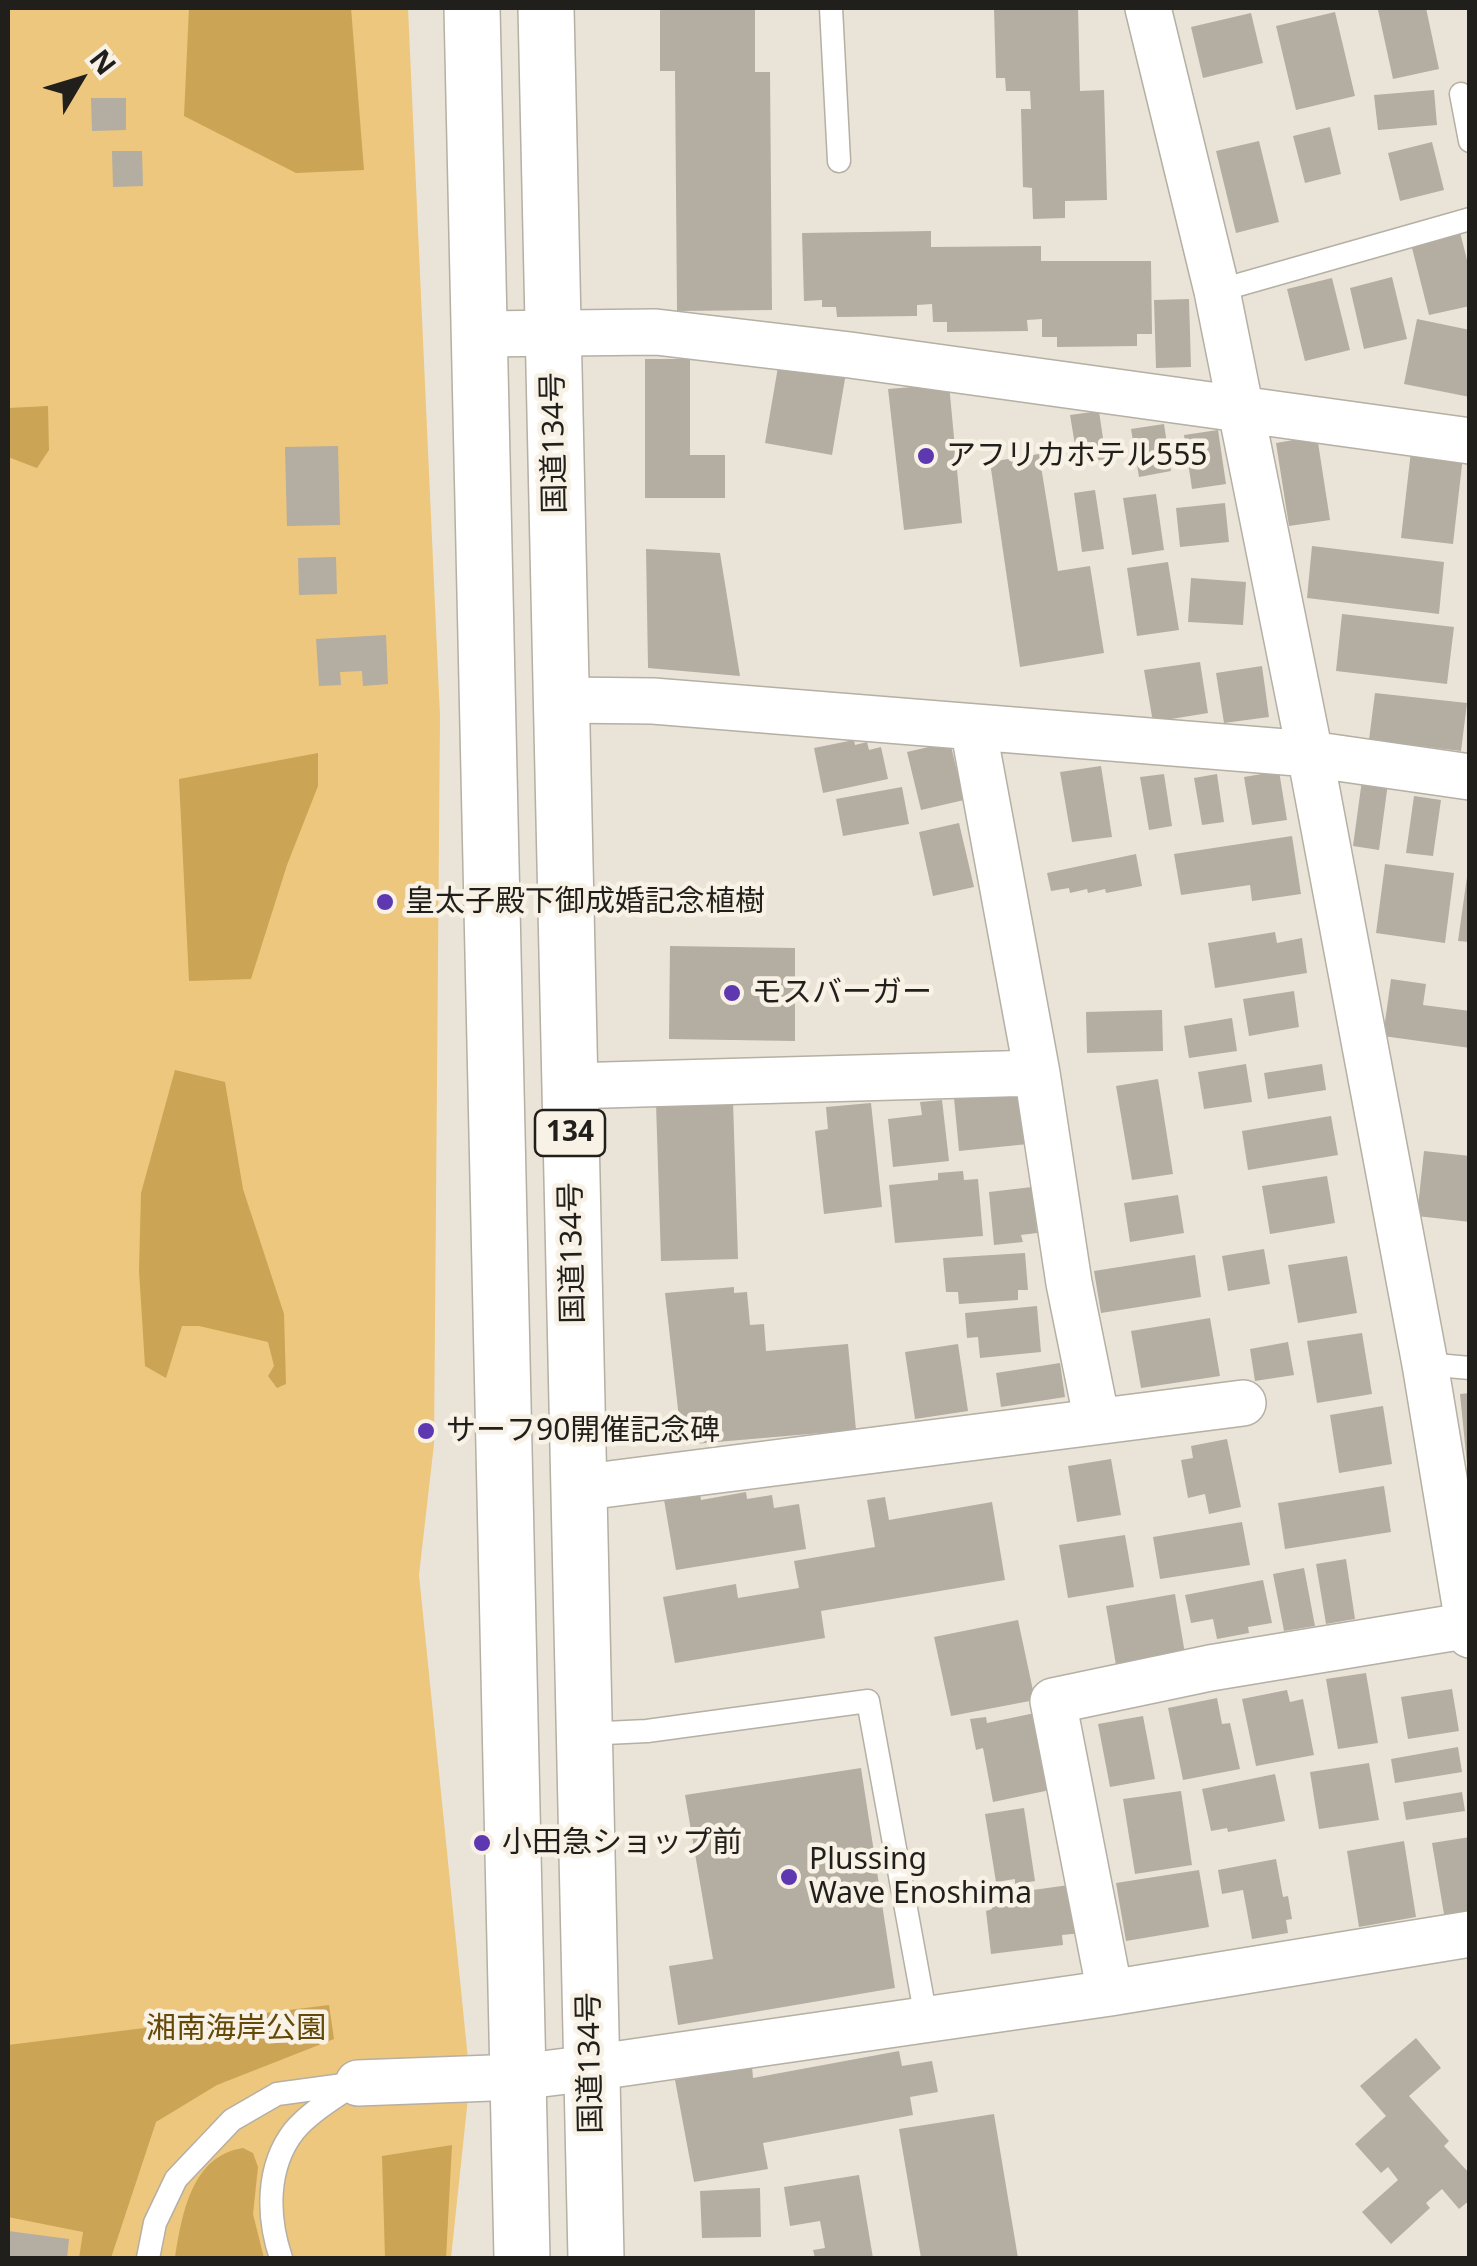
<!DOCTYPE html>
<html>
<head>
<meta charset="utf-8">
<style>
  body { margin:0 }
  #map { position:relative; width:1477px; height:2266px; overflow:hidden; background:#eae4d8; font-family:"Noto Sans",sans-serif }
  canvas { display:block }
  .frame { position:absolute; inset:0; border:10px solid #211f1b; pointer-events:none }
  .north { position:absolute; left:30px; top:30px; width:100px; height:100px; -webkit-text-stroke:8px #f8f1e5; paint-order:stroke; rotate:52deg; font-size:28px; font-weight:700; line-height:40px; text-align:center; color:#211f1b }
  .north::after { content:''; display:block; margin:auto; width:35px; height:45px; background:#211f1b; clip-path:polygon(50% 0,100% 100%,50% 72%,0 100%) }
</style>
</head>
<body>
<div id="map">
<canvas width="1477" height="2266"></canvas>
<div class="frame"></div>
<div class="north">N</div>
</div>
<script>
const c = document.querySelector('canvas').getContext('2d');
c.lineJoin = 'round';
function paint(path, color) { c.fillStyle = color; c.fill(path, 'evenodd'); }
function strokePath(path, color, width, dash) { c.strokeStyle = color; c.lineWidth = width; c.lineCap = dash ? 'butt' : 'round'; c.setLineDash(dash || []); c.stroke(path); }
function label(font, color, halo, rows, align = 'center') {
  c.font = font + ' "Noto Sans","Noto Sans JP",sans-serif'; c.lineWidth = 9; c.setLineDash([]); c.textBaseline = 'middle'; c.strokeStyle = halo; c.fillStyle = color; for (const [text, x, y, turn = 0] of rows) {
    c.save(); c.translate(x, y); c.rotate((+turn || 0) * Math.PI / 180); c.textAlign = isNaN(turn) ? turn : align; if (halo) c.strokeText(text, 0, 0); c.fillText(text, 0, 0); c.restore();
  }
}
paint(new Path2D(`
  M8,8H408L440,716L434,1444L419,1575L470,2079L451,2258H8Z`), '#edc77d');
paint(new Path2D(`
  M189,8H351L364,170L296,173L184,116Z
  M48,406L49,450L37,468L8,457V408Z
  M318,753V786L287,865L251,979L189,981L179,779Z
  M175,1070L225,1082L243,1189L284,1314L286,1384L277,1388L268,1376L274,1366L268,1342L199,1326H182L166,1378L145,1366L139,1271L141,1193Z
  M329,2005L334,2039L217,2085L156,2122L111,2258H79L83,2232L8,2217V2045Z
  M452,2145L446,2258H385L382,2156Z
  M243,2148L253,2153L258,2167L253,2214L264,2258H175C182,2215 191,2156 243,2148Z`), '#cba455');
paint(new Path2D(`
  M660,8H755V72H770L772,310L677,311L675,71H660Z
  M994,8H1078L1080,91L1104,90L1107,200L1065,201V218L1033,219L1032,188L1023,187L1021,109H1031L1030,91H1006L1005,78H996Z
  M1390,8H1426L1439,69L1393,79L1378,10Z
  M1335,12L1355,96L1296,110L1276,26Z
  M1251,13L1263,63L1203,78L1191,27Z
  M1434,90L1437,125L1378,130L1374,95Z
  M91,98H126V130L92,131Z
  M1330,127L1341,174L1305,183L1293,136Z
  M1259,141L1279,222L1236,233L1216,151Z
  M1432,142L1444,190L1400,201L1388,153Z
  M112,151H142L143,186L113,187Z
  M931,231V247L1041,246V261H1151L1152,334H1137V346L1057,347V337H1042V319L1027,320L1028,331L947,332V322H933L932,304L917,305V316L837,317L836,307H822V300L804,301L802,233Z
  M1460,232L1470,272V306L1429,315L1411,244Z
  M1392,277L1407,339L1364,349L1350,288Z
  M1332,278L1350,350L1305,361L1287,289Z
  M1189,299L1191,367L1156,368L1154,300Z
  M1417,319L1470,330V397L1404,384Z
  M645,359H690V455H725V498H645Z
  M779,361L846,373L832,455L765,443Z
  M949,384L962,523L904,530L888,389Z
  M1099,411L1106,459L1078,463L1070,415Z
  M1164,424L1171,471L1139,477L1131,429Z
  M1218,430L1226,484L1192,489L1184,435Z
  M1317,436L1330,520L1289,526L1276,443Z
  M338,446L340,525L287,526L285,447Z
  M1411,451L1463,456L1453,544L1401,538Z
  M1039,454L1058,571L1090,566L1104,653L1020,667L990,462Z
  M1095,490L1104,549L1082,552L1074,493Z
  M1156,494L1164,550L1132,555L1123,498Z
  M1225,503L1229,542L1180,547L1176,508Z
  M1312,546L1444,562L1439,614L1307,598Z
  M646,549L720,553L740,676L648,668Z
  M336,557L337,594L299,595L298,558Z
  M1168,562L1179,630L1137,636L1127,568Z
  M1191,578L1246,582L1243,625L1188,622Z
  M1342,614L1454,627L1447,684L1336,671Z
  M386,635L388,684L363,686L362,671L340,672L341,685L319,686L316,639Z
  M1200,662L1208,713L1153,722L1144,670Z
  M1262,666L1269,717L1224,723L1216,673Z
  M1375,693L1467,703L1461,751L1369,740Z
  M854,740L855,745L867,742L869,750L881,747L888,779L823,793L814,748Z
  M950,742L964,800L921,810L907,752Z
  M1101,766L1112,837L1072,842L1060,772Z
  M1279,771L1287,820L1252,825L1244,777Z
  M1164,774L1172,826L1149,830L1140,777Z
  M1217,774L1224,822L1202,825L1194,778Z
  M1362,780L1388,783L1379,850L1353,846Z
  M902,787L909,824L843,836L836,799Z
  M1414,796L1441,800L1433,856L1406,853Z
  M959,823L974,887L933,896L919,832Z
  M1292,836L1301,894L1252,901L1250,885L1181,895L1174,854Z
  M1136,854L1142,886L1106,893L1105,889L1088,893L1087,889L1070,893L1069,888L1051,891L1047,873Z
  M1385,864L1454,873L1445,943L1376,933Z
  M1467,877H1470V942L1458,941Z
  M1275,932L1277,943L1302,938L1307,973L1215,988L1208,943Z
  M670,946L795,948V1041L669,1039Z
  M1391,979L1426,984L1423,1005L1470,1011V1048L1383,1036Z
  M1294,991L1299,1027L1249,1036L1243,999Z
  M1162,1010L1163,1051L1087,1053L1086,1012Z
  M1232,1018L1237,1051L1189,1058L1184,1026Z
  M1246,1064L1252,1102L1204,1109L1198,1072Z
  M1322,1064L1326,1090L1268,1099L1264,1073Z
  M1158,1079L1173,1174L1132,1180L1116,1086Z
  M1022,1091L1028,1144L959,1151L954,1098Z
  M942,1100L949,1161L893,1167L888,1119L922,1115L920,1102Z
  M733,1101L738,1259L661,1261L656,1103Z
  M871,1103L882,1207L824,1214L815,1131L828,1129L826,1107Z
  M1331,1116L1338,1155L1248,1170L1242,1131Z
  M1424,1151L1470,1156V1222L1417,1216Z
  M963,1171L964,1180L978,1179L983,1236L895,1243L889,1185L938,1180V1173Z
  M1327,1176L1335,1223L1270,1234L1262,1186Z
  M1032,1187L1037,1233L1021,1235L1023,1242L994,1245L989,1192Z
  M1178,1195L1184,1233L1130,1242L1124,1203Z
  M1264,1249L1270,1284L1228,1291L1222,1256Z
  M1025,1253L1028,1290H1018V1300L959,1304L958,1292H946L943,1258Z
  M1195,1255L1201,1297L1101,1313L1094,1271Z
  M1347,1256L1357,1313L1298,1323L1288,1265Z
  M734,1287V1293L747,1292L750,1325L764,1324L766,1351L848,1344L856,1430L682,1445L665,1293Z
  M1037,1306L1041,1352L980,1358L978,1337L967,1338L965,1313Z
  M1210,1318L1220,1376L1141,1388L1131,1331Z
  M1362,1333L1372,1394L1317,1403L1307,1341Z
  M1288,1342L1294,1375L1255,1381L1250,1349Z
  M958,1344L968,1411L915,1419L905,1352Z
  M1060,1363L1065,1397L1001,1407L996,1373Z
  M1470,1393V1464H1467L1460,1394Z
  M1383,1406L1392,1464L1339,1473L1330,1415Z
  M1227,1439L1241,1507L1209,1514L1205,1494L1188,1498L1181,1460L1193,1458L1191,1446Z
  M1111,1459L1121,1515L1077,1522L1068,1466Z
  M698,1482L701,1500L746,1492L747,1499L772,1495L774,1508L799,1504L806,1549L676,1570L662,1488Z
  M1384,1486L1391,1532L1285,1549L1278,1503Z
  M885,1497L889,1520L992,1502L1005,1580L821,1611L825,1638L675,1663L663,1597L736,1584L738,1598L799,1588L794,1561L875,1547L867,1500Z
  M1242,1522L1250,1565L1160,1579L1153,1537Z
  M1125,1535L1134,1587L1068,1598L1059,1545Z
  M1346,1559L1355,1619L1326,1624L1316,1564Z
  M1304,1568L1315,1626L1284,1631L1273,1574Z
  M1263,1580L1272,1623L1248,1627L1249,1633L1217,1639L1213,1619L1191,1623L1185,1595Z
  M1175,1594L1186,1660L1117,1671L1106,1606Z
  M1018,1620L1035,1700L951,1716L934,1637Z
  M1366,1673L1378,1743L1338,1749L1326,1679Z
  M1452,1689L1459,1731L1408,1739L1401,1697Z
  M1287,1690L1290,1702L1303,1699L1314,1755L1256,1766L1242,1699Z
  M1217,1698L1222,1724L1230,1723L1240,1769L1183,1780L1168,1708Z
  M1035,1713L1050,1790L993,1802L983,1748L976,1750L970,1719L986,1717L987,1723Z
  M1143,1716L1155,1779L1110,1787L1098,1724Z
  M1458,1747L1462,1772L1395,1783L1391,1759Z
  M1369,1763L1379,1820L1319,1829L1310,1772Z
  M861,1768L895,1988L678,2025L669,1966L713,1959L685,1795Z
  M1275,1774L1285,1821L1228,1832L1227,1828L1211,1831L1202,1789Z
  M1181,1791L1192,1865L1135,1874L1123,1799Z
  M1462,1792L1465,1811L1406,1820L1403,1802Z
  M1024,1808L1035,1881L1015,1884V1879L996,1882L985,1814Z
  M1470,1837V1915L1445,1920L1432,1843Z
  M1404,1841L1416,1917L1359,1927L1347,1851Z
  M1276,1859L1283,1897L1288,1896L1292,1919L1286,1920L1288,1933L1252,1939L1243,1890L1222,1894L1218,1870Z
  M1199,1870L1209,1927L1126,1941L1116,1883Z
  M1076,1884L1082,1933L1062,1935L1063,1945L991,1954L986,1911L992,1909L990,1896Z
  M1416,2038L1441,2068L1409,2096L1449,2141L1444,2146L1470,2174V2200L1459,2209L1442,2189L1426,2203L1430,2208L1391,2244L1362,2212L1398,2180L1388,2167L1381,2173L1355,2144L1386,2116L1360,2086Z
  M899,2051L902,2066L932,2061L938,2092L910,2097L913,2115L763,2143L768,2169L694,2182L675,2080L752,2066L753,2078Z
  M994,2114L1018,2258H921L899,2129Z
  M859,2175L873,2258H815L813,2250L825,2248L820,2221L790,2226L784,2187Z
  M760,2188L761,2237L702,2238L700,2191Z
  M8,2231L69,2239L67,2258H8Z`), '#b3ada2');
const service = new Path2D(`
  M831,8L839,161
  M1461,94L1470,141
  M1217,291L1470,219
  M1425,1364L1470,1368
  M584,1734L647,1731L868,1701L926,2018
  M148,2258L155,2223L176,2179L232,2120L277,2094L358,2083
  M281,2258C267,2217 266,2167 294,2131C309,2113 331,2100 350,2087`);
const minor = new Path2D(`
  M1148,8L1217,291L1310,754L1425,1364L1470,1635
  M479,334L656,332L850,355L1470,441
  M561,700L653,701L1310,754L1470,777
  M973,727L1037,1073L1069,1283L1097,1421
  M569,1086L1037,1073
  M578,1488L1243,1403
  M1110,1993L1053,1701L1210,1668L1470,1625
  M358,2083L518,2077L591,2068L1110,1993L1470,1934`);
const trunk = new Path2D(`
  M472,8L522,2258
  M546,8L596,2258`);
strokePath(service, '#b5afa4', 25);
strokePath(minor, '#b5afa4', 48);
strokePath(trunk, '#b5afa4', 58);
strokePath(service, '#fff', 22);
strokePath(minor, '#fff', 45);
strokePath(trunk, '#fff', 55);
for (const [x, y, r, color] of [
  [926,456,10,"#5e38b0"],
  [385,902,10,"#5e38b0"],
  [732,993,10,"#5e38b0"],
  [426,1431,10,"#5e38b0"],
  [482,1843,10,"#5e38b0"],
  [789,1877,10,"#5e38b0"]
]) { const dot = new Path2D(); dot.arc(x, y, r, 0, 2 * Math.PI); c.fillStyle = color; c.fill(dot); strokePath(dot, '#f8f1e5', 4); }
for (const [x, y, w] of [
  [570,1133,70]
]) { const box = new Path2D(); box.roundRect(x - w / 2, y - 23, w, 46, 8); c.fillStyle = '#f8f1e5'; c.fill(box); strokePath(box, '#211f1b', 2.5); }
label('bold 28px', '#211f1b', null, [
  ["134",570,1133]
]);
label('30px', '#211f1b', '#f8f1e5', [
  ["国道134号",555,443,-91],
  ["国道134号",573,1253,-91],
  ["国道134号",591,2063,-91]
]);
label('30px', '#211f1b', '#f8f1e5', [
  ["アフリカホテル555",946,456],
  ["皇太子殿下御成婚記念植樹",405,902],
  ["モスバーガー",752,993],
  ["サーフ90開催記念碑",446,1431],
  ["小田急ショップ前",502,1843],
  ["Plussing",809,1860],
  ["Wave Enoshima",809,1894]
], 'left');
label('30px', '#644909', '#f8f1e5', [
  ["湘南海岸公園",236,2029]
]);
</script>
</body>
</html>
